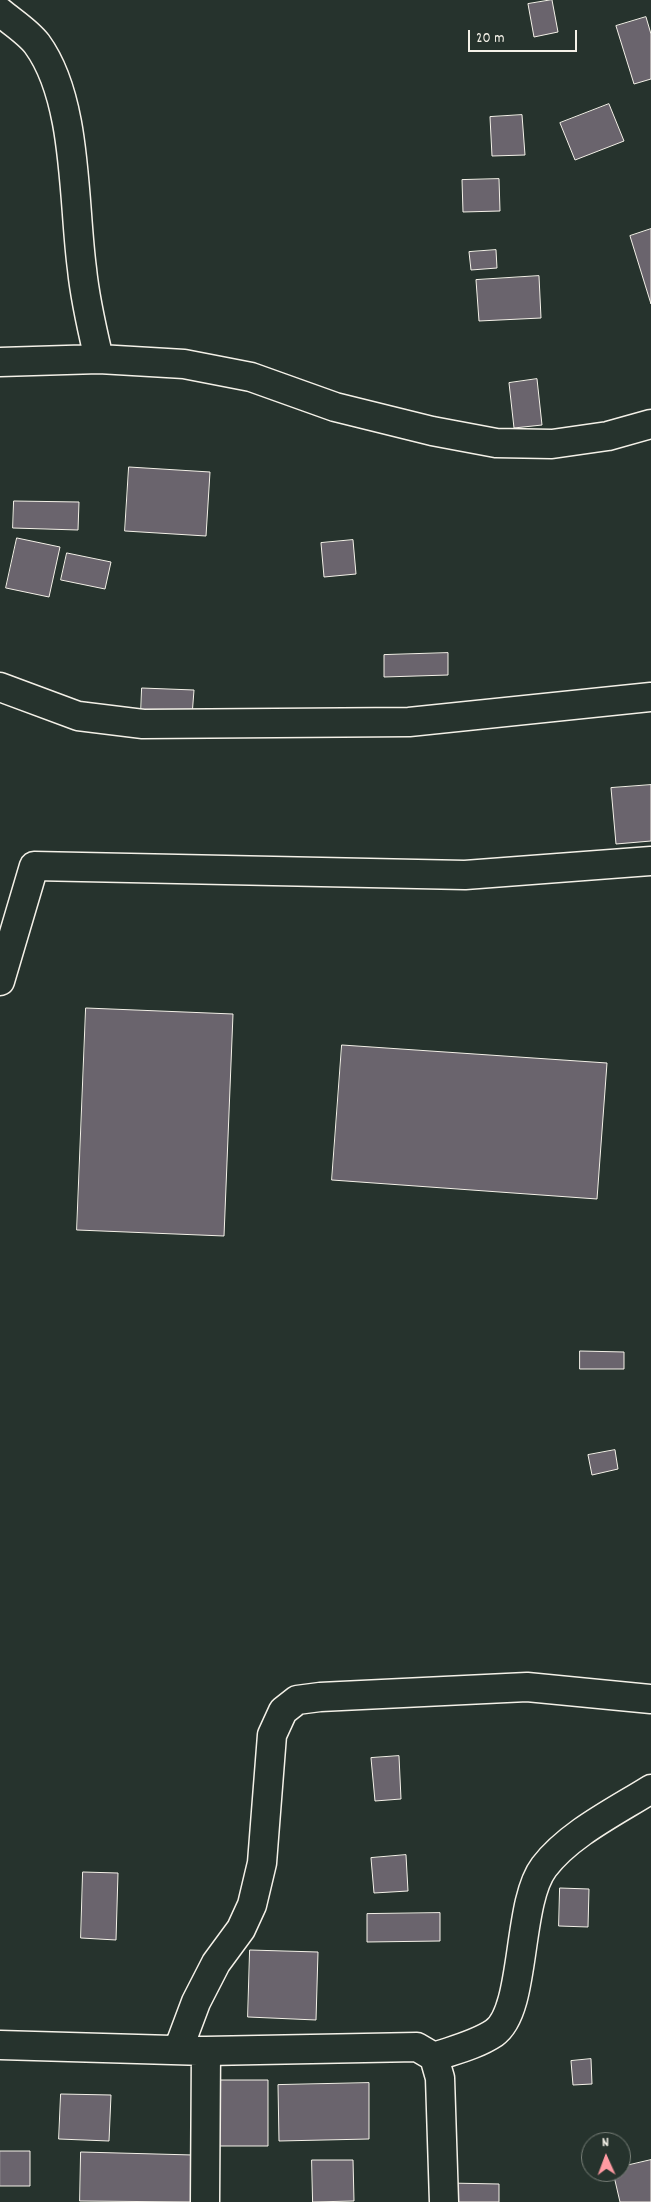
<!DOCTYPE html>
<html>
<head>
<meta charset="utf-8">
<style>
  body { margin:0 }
  #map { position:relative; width:651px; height:2202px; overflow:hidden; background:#26332d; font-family:Dekko,sans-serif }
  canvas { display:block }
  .north { position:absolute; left:581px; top:2132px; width:50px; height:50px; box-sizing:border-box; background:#26332d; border:1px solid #787f78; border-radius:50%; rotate:358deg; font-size:14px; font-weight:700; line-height:20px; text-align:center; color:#f4f1e8 }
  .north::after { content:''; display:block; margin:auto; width:18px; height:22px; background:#ff9aa2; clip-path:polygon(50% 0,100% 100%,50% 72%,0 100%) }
  .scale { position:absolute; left:468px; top:30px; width:109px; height:22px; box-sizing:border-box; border:2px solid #f4f1e8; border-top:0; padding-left:6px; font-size:15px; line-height:18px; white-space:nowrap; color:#f4f1e8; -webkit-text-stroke:4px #26332d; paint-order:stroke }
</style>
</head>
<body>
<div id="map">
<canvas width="651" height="2202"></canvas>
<div class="north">N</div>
<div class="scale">20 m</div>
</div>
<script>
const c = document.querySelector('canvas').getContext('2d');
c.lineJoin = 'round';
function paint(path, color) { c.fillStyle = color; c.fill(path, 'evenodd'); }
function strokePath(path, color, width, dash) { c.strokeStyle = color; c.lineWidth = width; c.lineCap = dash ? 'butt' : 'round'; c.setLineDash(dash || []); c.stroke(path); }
const building = new Path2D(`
  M552,0L558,32L534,37L528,4Z
  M646,17L651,34V79L634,84L616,26Z
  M609,104L624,141L575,160L560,123Z
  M522,115L525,155L492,156L490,117Z
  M499,179L500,211L463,212L462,180Z
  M651,229V304L630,236Z
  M496,250L497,268L471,270L469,252Z
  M539,276L541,318L479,321L476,280Z
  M537,379L542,425L514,428L509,383Z
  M129,467L210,472L206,536L125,531Z
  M14,501L79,502L78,530L13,528Z
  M17,538L60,547L49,597L6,588Z
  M353,540L356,574L324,577L321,543Z
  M67,553L111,562L105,589L61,580Z
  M448,653V675L384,677V655Z
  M142,688L194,690L192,716L141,713Z
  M651,785V841L616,844L611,788Z
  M86,1008L233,1014L224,1236L77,1230Z
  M342,1045L607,1063L597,1199L332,1180Z
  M580,1351L624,1352V1369H580Z
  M615,1450L618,1469L592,1475L588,1455Z
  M399,1756L401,1799L375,1801L371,1758Z
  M406,1855L408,1891L374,1893L371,1858Z
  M83,1872L118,1873L116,1940L81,1938Z
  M560,1888L589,1889L588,1927L559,1926Z
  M440,1913V1941L367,1942V1914Z
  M250,1950L318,1952L316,2020L248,2017Z
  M591,2059L592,2084L573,2085L571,2061Z
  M211,2080H268V2146H211Z
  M369,2083V2139L279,2141L278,2085Z
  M61,2094L111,2095L109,2141L59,2139Z
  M0,2151H30V2186H0Z
  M81,2152L193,2155L192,2202L80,2201Z
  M312,2160H353L354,2201L313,2202Z
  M651,2160V2202H620L613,2172H621V2167Z
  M448,2183L499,2184V2202H447Z`);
paint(building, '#6a646d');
strokePath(building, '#f4f1e8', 1);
const minor = new Path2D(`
  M0,12C12,22 28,32 37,44C78,100 73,202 82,269C85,300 92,329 99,359
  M0,362L99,359L184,364L251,377L335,407L432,431L496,443L552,444L608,436L651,424
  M0,687L78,716L143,724L409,722L651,697
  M0,981L34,866L465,875L651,861
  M0,2045L206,2051L417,2047L434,2057L440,2078L444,2202
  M178,2050L196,2002L216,1963L241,1929L252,1905L262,1863L272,1735L283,1711L297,1700L320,1697L527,1687L651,1699
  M434,2057C454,2050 476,2045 494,2033C527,2010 516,1904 544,1867C569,1834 616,1811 651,1789
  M205,2202L206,2051`);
strokePath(minor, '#f4f1e8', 31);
strokePath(minor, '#26332d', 28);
</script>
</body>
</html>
